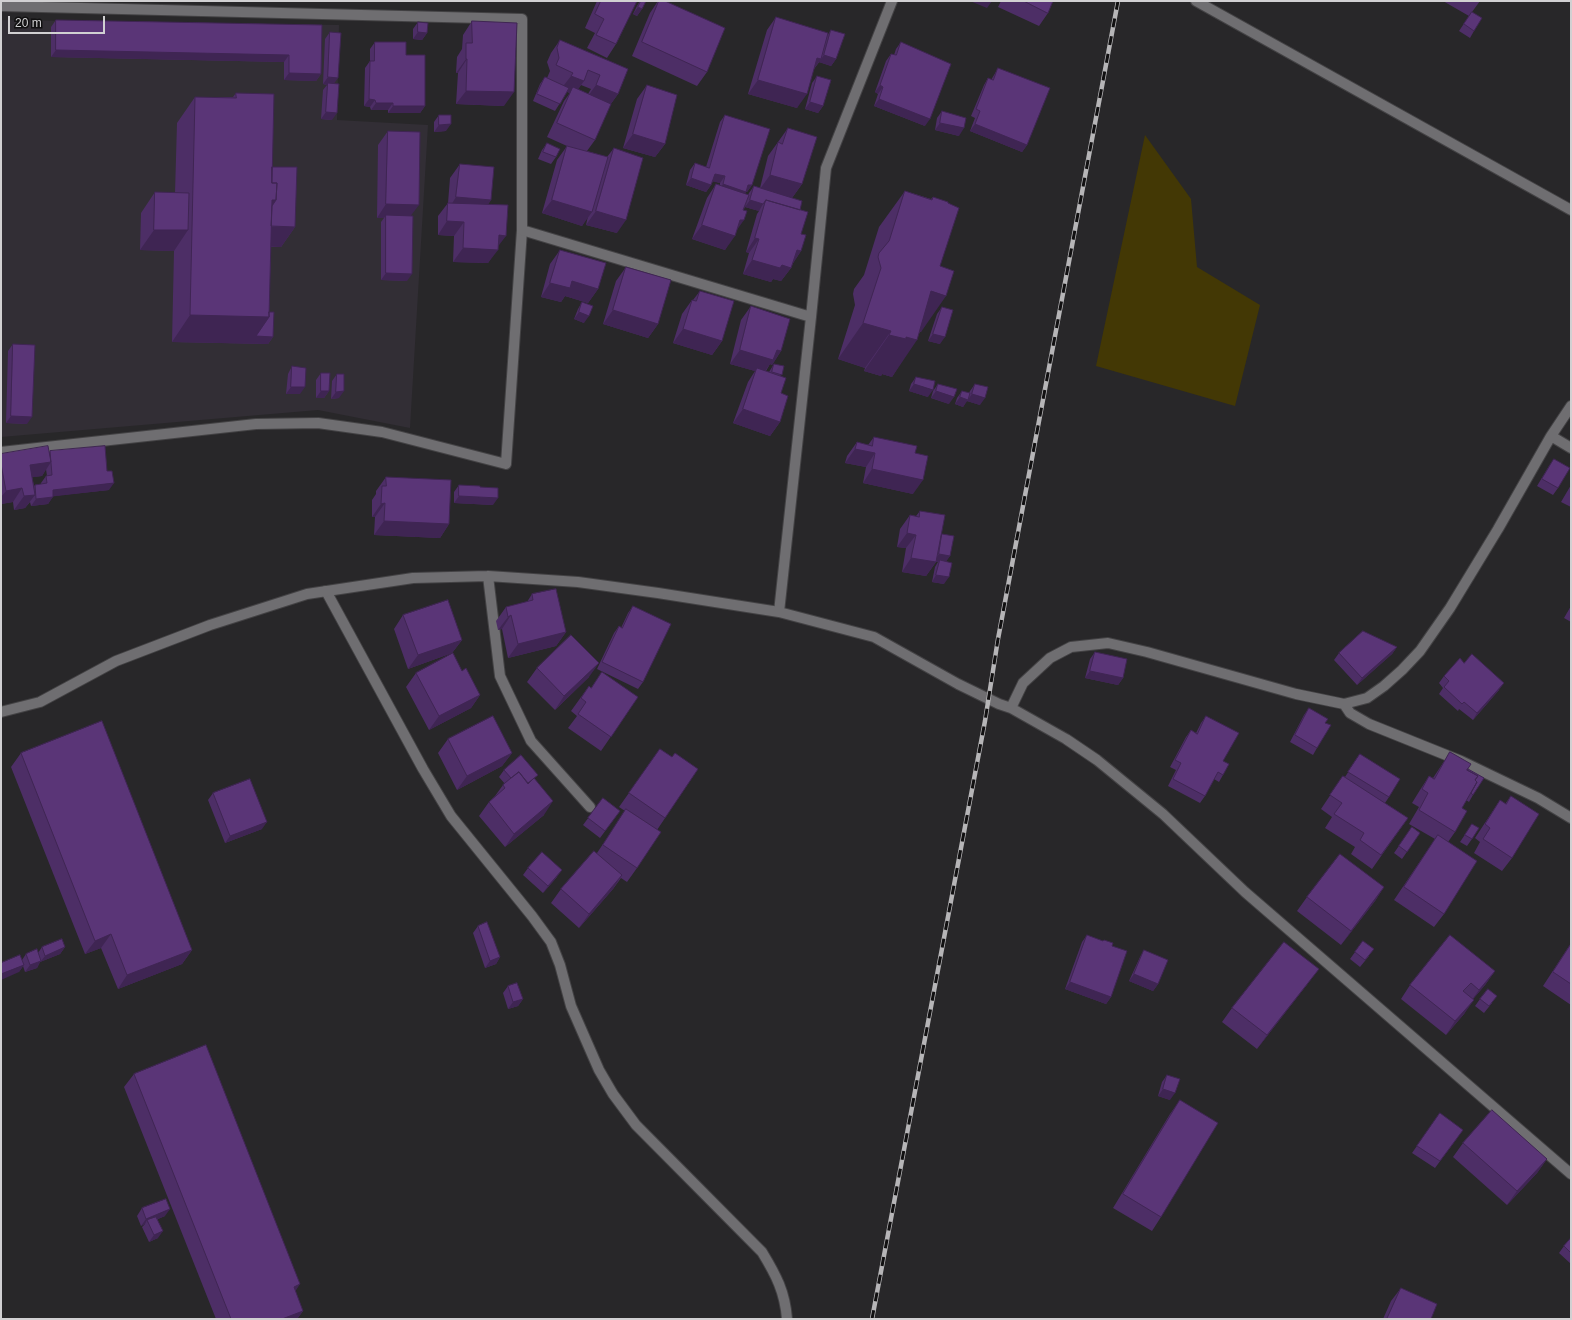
<!DOCTYPE html>
<html>
<head>
<meta charset="utf-8">
<style>
  body { margin:0 }
  #map { position:relative; width:1572px; height:1320px; overflow:hidden; background:#282729; font-family:Arial,sans-serif }
  canvas { display:block }
  .frame { position:absolute; inset:0; border:2px solid #d1d0d2; pointer-events:none }
  .scale { position:absolute; left:8px; top:16px; width:97px; height:18px; box-sizing:border-box; border:2px solid #d1d0d2; border-top:0; padding-left:5px; font-size:12px; line-height:14px; white-space:nowrap; color:#d1d0d2; -webkit-text-stroke:3px #111011; paint-order:stroke }
</style>
</head>
<body>
<div id="map">
<canvas width="1572" height="1320"></canvas>
<div class="frame"></div>
<div class="scale">20 m</div>
</div>
<script>
const c = document.querySelector('canvas').getContext('2d');
c.lineJoin = 'round';
function paint(path, color) { c.fillStyle = color; c.fill(path, 'evenodd'); }
function strokePath(path, color, width, dash) { c.strokeStyle = color; c.lineWidth = width; c.lineCap = dash ? 'butt' : 'round'; c.setLineDash(dash || []); c.stroke(path); }
paint(new Path2D(`
  M2,20L339,25L337,120L428,125L410,428L318,410L1,437Z`), '#322e35');
paint(new Path2D(`
  M1145,135L1191,199L1197,267L1260,305L1235,406L1096,366Z`), '#433805');
const service = new Path2D(`
  M1,452L256,424L318,423L382,432L506,464L522,230
  M326,591L423,769L451,816L532,916L551,942L560,965L571,1006L599,1070L613,1094L636,1125L762,1252C776,1275 785,1292 787,1319`);
const minor = new Path2D(`
  M1196,1L1571,210
  M1,6L522,19V230L811,317
  M1551,436L1571,448
  M488,576L500,676L531,741L590,807
  M779,612L811,317L826,168L892,1
  M1344,704L1350,713L1369,724L1461,761L1538,798L1571,818
  M1011,708L1023,683L1050,658L1071,647L1108,643L1147,652L1296,694L1344,704L1367,698L1384,686L1402,670L1420,651L1450,608L1498,529L1551,436L1571,406
  M1,712L40,702L116,661L210,625L307,594L413,578L488,576L578,582L658,593L779,612L874,637L958,684L999,704L1011,708L1066,739L1097,760L1163,814L1245,892L1571,1174`);
strokePath(service, '#434244', 12);
strokePath(minor, '#434244', 12);
strokePath(service, '#6f6e71', 10);
strokePath(minor, '#6f6e71', 10);
const rail = new Path2D(`
  M872,1319L985,721L998,639L1118,1`);
strokePath(rail, '#b6b5b7', 4.5);
strokePath(rail, '#111011', 3, [9]);
paint(new Path2D(`
  M597,1H637L616,44L607,58L587,48L595,33L585,28Z
  M640,1H646L642,9L637,16L633,14L637,6Z
  M658,1H665L707,72L697,86L632,56L650,13Z
  M1001,1H1053L1048,13L1039,26L998,7Z
  M1443,1H1480L1472,12L1474,31L1470,38L1459,31L1469,16Z
  M776,17L827,36L831,30L836,59L831,66L819,62L820,61L814,69L797,108L748,94L767,30Z
  M56,20L322,25L321,74L316,81L284,80V62L51,57V27Z
  M472,21L504,106L456,104L458,73H456L457,57L462,49L463,35Z
  M418,22L427,33L422,40L413,39V29Z
  M330,32L332,120L321,119L323,90L327,85L323,84L325,39Z
  M560,40L628,69L618,94L610,105L595,140L587,151L607,157L614,148L617,233L586,225L588,216L582,226L542,213L557,160L567,146L547,137L564,101L570,93L567,92L555,111L533,101L540,84L545,77L547,78L550,71L547,62L551,53ZM581,85L591,89L588,94L578,89Z
  M375,42L406,55L425,106L420,113H388V110H371L370,107L364,106L365,68L370,61V49Z
  M901,42L925,126L874,106L878,94L875,92L886,61L891,54L894,55L896,49Z
  M998,68L1027,145L1022,152L970,131L975,118L971,116L984,85L988,78L991,80L994,75Z
  M817,76L823,106L818,113L805,109L812,83Z
  M647,85L665,144L655,157L623,148L637,99Z
  M236,93L272,167L295,227L281,247H271L269,312L273,337L268,344L172,342L174,251L140,250L141,213L155,192L175,193L177,123L195,97H233Z
  M942,111L959,136L935,130L937,118Z
  M439,115L446,131L434,132V122Z
  M725,115L752,185L747,192H746L744,194L748,195L749,193L754,186L760,188L768,156L788,128L802,184L792,198L800,210L801,234V251L793,263L791,268L781,281L773,279L771,282L743,274L749,253L746,252L757,214L759,211L745,207L747,201L736,231L725,250L692,239L707,198L716,184L720,185V183L713,181L711,185L706,192L686,185L690,170L695,163L706,167L720,122Z
  M388,131L411,216L407,281L381,280V222L384,218H377L378,145Z
  M547,143L556,157L551,164L538,159L542,150Z
  M460,164L491,200L488,204L498,247L488,263L453,262L454,236L438,235V216L448,203L450,178Z
  M905,191L931,199L933,197L948,203L940,266L921,332H920L892,377L882,374L881,376L864,371L865,368L838,359L855,305L853,294L854,289L864,275L879,227Z
  M560,250L598,289L588,303L565,296L561,302L541,297L550,264Z
  M626,267L658,324L648,338L603,324L616,281Z
  M700,291L722,341L712,355L673,343L682,314L692,300H693Z
  M582,302L584,323L574,319L578,309Z
  M751,306L781,351L772,365L770,364L766,371L769,372L774,364L781,376V393L780,422L770,436L733,423L748,382L755,371L730,364L741,320Z
  M942,307L940,344L928,341L937,314Z
  M13,344L27,424L6,423L8,351Z
  M292,366L300,394H286L288,374Z
  M321,373L329,391L324,398H316V380Z
  M337,374L339,398L331,399L332,381Z
  M916,377L928,397L909,391L911,384Z
  M938,384L949,404L931,398L933,391Z
  M975,384L980,405L967,401V400L963,407L955,404L957,398L962,391L969,393L970,391Z
  M874,437L915,453L913,494L863,483L866,467L845,463L847,456L857,442L868,445Z
  M50,451L109,490L53,496L48,504L31,506L30,502L25,508L14,510L13,502L1,504V454L50,452ZM46,469L47,476H46L41,483V484L35,485L34,486L32,477L42,476Z
  M1554,459L1558,488L1553,495L1537,486L1549,466Z
  M386,477L449,524L440,538L374,535L375,517H372V500L376,494V491Z
  M459,485L480,487L493,505L454,503V492Z
  M1571,485V507L1561,502Z
  M920,511L941,537L942,534L950,556L946,561L944,584L932,582L935,567L938,562H936L926,576L902,572L906,548L897,547L900,529L910,515L916,516Z
  M532,594L566,632L556,646L508,658L502,629L498,630L496,621L506,607L527,602Z
  M633,606L643,682L638,689L597,669L614,633L619,626L621,628L628,613Z
  M1571,606V622L1564,618Z
  M403,615L462,640L452,653L408,669L394,629Z
  M1397,647L1392,654L1357,685L1334,660L1339,653Z
  M1095,652L1123,678L1118,685L1085,678L1090,659Z
  M1464,663L1499,690L1473,720L1459,709L1458,711L1439,694L1443,688L1439,683L1444,676Z
  M537,668L589,677L555,710L527,682Z
  M462,671L480,695L471,708L429,730L406,687L416,673Z
  M589,686L591,688L638,697L601,751L568,728L577,716L571,711Z
  M1309,708L1325,723L1317,748L1313,755L1290,742L1304,715Z
  M1206,716L1223,761V775L1219,782L1214,779L1205,796L1200,803L1168,786L1176,770L1170,767L1186,737L1191,730L1196,733L1201,723Z
  M448,739L512,753L502,766L457,790L438,753Z
  M660,749L672,757L698,769L657,830L637,868L627,882L621,878L613,889L579,928L551,903L561,889L597,853L625,811L619,807Z
  M1450,752L1468,769L1473,795L1469,802L1466,800L1462,808L1455,832L1448,842L1444,914L1434,927L1394,900L1435,839L1409,824L1419,807L1412,803L1420,790L1429,776L1433,778L1441,766Z
  M21,753L192,950L182,964L118,989L101,948L85,954L11,767Z
  M1360,754L1389,797L1385,803L1408,818L1372,869L1351,854L1355,847L1325,828L1332,817L1321,809L1343,776L1345,777Z
  M504,770L535,779L544,815L505,847L479,816L489,802L495,796L503,785L505,784L499,777Z
  M213,793L262,829L225,843L208,800Z
  M1511,796L1512,858L1502,871L1474,853L1480,842L1475,838L1500,800L1505,804Z
  M603,798L620,811L600,838L583,825Z
  M1472,824V839L1467,846L1460,842Z
  M1412,827L1420,833L1402,859L1394,853Z
  M528,868L557,877L543,893L523,875Z
  M1384,887L1375,901L1341,945L1297,911L1307,897Z
  M478,926L500,957L496,964L485,968L473,933Z
  M1087,935L1111,997L1106,1004L1065,989L1082,942Z
  M1363,941L1369,956L1360,967L1350,959Z
  M1571,943V1005L1543,986Z
  M42,947H65L60,954L40,962L37,968L25,972L23,966L19,972L22,960L26,954L38,953Z
  M1144,950L1158,984L1153,991L1129,981L1140,957Z
  M1495,971L1485,985L1473,999L1464,1014L1446,1035L1401,999L1410,985Z
  M1309,982L1257,1049L1222,1022L1232,1008Z
  M508,986L523,999L518,1006L508,1009L503,993Z
  M1480,999L1492,1003L1484,1013L1475,1006Z
  M134,1074L295,1291L303,1311L297,1319H216L124,1087Z
  M1167,1075L1170,1100L1158,1096L1162,1082Z
  M1180,1100L1161,1217L1152,1231L1113,1208L1170,1114Z
  M1440,1113L1458,1137L1435,1168L1412,1153Z
  M1463,1143L1547,1159L1537,1173L1507,1205L1453,1157Z
  M142,1208L165,1216L158,1219V1238L149,1242L142,1227L145,1224L141,1226L137,1216Z
  M1571,1238V1264L1559,1253L1564,1246Z
  M1401,1288L1431,1319H1383L1391,1301Z`), '#4d2e66');
paint(new Path2D(`
  M970,1H992L987,8Z
  M638,7L642,9L637,16L633,14Z
  M418,32L427,33L422,40L413,39Z
  M56,50L289,55L284,62L51,57Z
  M824,55L836,59L831,66L819,62Z
  M817,58L821,59L811,73Z
  M466,59H467L458,73H456Z
  M289,73L321,74L316,81L284,80Z
  M571,76L584,81L574,95L573,87L570,93L561,89Z
  M328,77L338,78L333,85L328,83L327,85L323,84Z
  M758,80L807,94L797,108L748,94Z
  M596,85L618,94L608,108L586,99Z
  M880,85L883,87L878,94L875,92Z
  M466,91L514,92L504,106L456,104Z
  M369,99L375,100L370,107L364,106Z
  M879,99L930,119L925,126L874,106Z
  M810,102L823,106L818,113L805,109Z
  M376,103H393L388,110H371Z
  M393,106H425L420,113H388Z
  M326,112L337,113L332,120L321,119Z
  M940,123L964,128L959,136L935,130Z
  M451,124L446,131L434,132L439,125Z
  M975,124L1027,145L1022,152L970,131Z
  M633,134L665,144L655,157L623,148Z
  M715,174L725,176L720,183L710,181Z
  M770,175L802,184L792,198L760,189Z
  M691,178L711,185L706,192L686,185Z
  M723,184L748,185H752L747,192H744H746L741,199L718,191Z
  M456,197L491,200L482,214L448,210Z
  M272,200H276L268,212Z
  M552,200L592,212L582,226L542,213Z
  M750,200L763,204L759,211L745,207Z
  M386,204L419,205L409,218L386,215L384,218H377Z
  M596,211L626,220L617,233L586,225Z
  M740,220H744L734,234Z
  M447,221L464,222L454,236L438,235Z
  M702,225L735,236L725,250L692,239Z
  M267,226L295,227L281,247L253,246Z
  M154,230H188L174,251L140,250Z
  M499,235L506,236L496,249L498,250L488,263L453,262L463,248Z
  M755,238L759,239L749,253L746,252Z
  M797,250L801,251L792,265Z
  M752,260L782,265L791,268L781,281L773,279L771,282L743,274Z
  M386,273L412,274L407,281L381,280Z
  M572,281L598,289L588,303L565,296L561,302L541,297L550,283Z
  M931,291L946,296L921,332L906,328Z
  M613,310L658,324L648,338L603,324Z
  M579,312L589,316L584,323L574,319Z
  M190,315L269,317L273,337L268,344L172,342Z
  M863,323L891,331L865,368L838,359Z
  M683,329L722,341L712,355L673,343Z
  M933,334L945,337L940,344L928,341Z
  M889,335L906,337L917,340L892,377L882,374L881,376L864,371Z
  M740,350H777L781,351L772,365L770,364L763,374L757,368L755,371L730,364Z
  M914,384L933,390L928,397L909,391Z
  M291,387H305L300,394H286Z
  M321,391H329L324,398H316Z
  M344,391L339,398L331,399L336,392Z
  M936,391L954,397L949,404L931,398Z
  M972,394L985,398L980,405L967,401Z
  M960,397L968,400L963,407L955,404Z
  M743,409L780,422L770,436L733,423Z
  M11,416L32,417L27,424L6,423Z
  M855,449L875,453L866,467L845,463Z
  M51,462L42,476L20,479L30,465Z
  M872,469L923,480L913,494L863,483Z
  M114,483L109,490L48,497L53,490Z
  M22,488L13,502L1,504V497L6,491Z
  M35,495L25,508L14,510L24,496Z
  M459,496L498,498L493,505L454,503Z
  M53,497L48,504L31,506L36,499Z
  M385,503L375,517H372L381,504Z
  M384,521L449,524L440,538L374,535Z
  M907,533L916,535L906,548L897,547Z
  M939,554L950,556L945,563L940,560L938,562L934,561Z
  M911,558L936,562L926,576L902,572Z
  M936,575L949,577L944,584L932,582Z
  M511,615L502,629L498,630L508,617Z
  M566,632L556,646L508,658L518,644Z
  M462,640L452,653L408,669L418,655Z
  M1397,647L1392,654L1357,685L1362,678Z
  M599,663L589,677L555,710L564,696Z
  M1090,671L1123,678L1118,685L1085,678Z
  M1504,683L1499,690L1473,720L1477,713Z
  M480,695L471,708L429,730L439,716Z
  M512,753L502,766L457,790L467,776Z
  M553,801L544,815L505,847L514,834Z
  M267,822L262,829L225,843L230,836Z
  M562,870L557,877L543,893L548,886Z
  M622,875L613,889L579,928L589,914Z
  M1384,887L1375,901L1341,945L1351,931Z
  M111,934L101,948L85,954L95,941Z
  M65,947L60,954L40,962L37,968L25,972L30,965L41,961L45,956Z
  M192,950L182,964L118,989L127,975Z
  M500,957L496,964L485,968L490,961Z
  M24,965L19,972L1,980V974Z
  M1319,969L1309,982L1257,1049L1267,1035Z
  M1495,971L1485,985L1469,1004L1479,990Z
  M1134,974L1158,984L1153,991L1129,981Z
  M1070,982L1111,997L1106,1004L1065,989Z
  M523,999L518,1006L508,1009L513,1002Z
  M1474,1000L1464,1014L1446,1035L1455,1021Z
  M1163,1089L1175,1093L1170,1100L1158,1096Z
  M1547,1159L1537,1173L1507,1205L1517,1191Z
  M170,1209L165,1216L148,1223L147,1220L145,1224L141,1226L146,1219Z
  M163,1231L158,1238L149,1242L154,1235Z
  M300,1284L291,1298L294,1287Z
  M303,1311L297,1319H282Z`), '#3f2553');
const building = new Path2D(`
  M601,1H637L616,44L596,35L604,19L595,14Z
  M641,1H646L642,9L638,7Z
  M659,1H665L725,28L707,72L642,42Z
  M1024,1H1053L1048,13Z
  M1472,12L1482,18L1474,31L1464,24Z
  M776,17L828,33L821,59L817,58L807,94L758,80Z
  M56,20L322,25L321,74L289,73V55L56,50Z
  M472,21L517,23L514,92L466,91L467,59H466V43H472Z
  M418,22L428,23L427,33L418,32Z
  M831,30L845,34L836,59L824,55Z
  M330,32L341,33L338,78L328,77Z
  M560,40L628,69L618,94L596,85L600,75L588,70L584,81L571,76L573,73L556,65L559,58L557,48Z
  M375,42H406V55H425V106H393V103H376L375,100L369,99L370,61H374Z
  M901,42L951,64L930,119L879,99L883,87L880,85L891,54L896,55Z
  M998,68L1050,88L1027,145L975,124L980,111L976,109L988,78L993,80Z
  M817,76L831,80L823,106L810,102Z
  M545,77L569,88L560,104L537,94Z
  M328,83L339,84L337,113L326,112Z
  M647,85L677,95L665,144L633,134Z
  M573,87L611,104L595,140L557,123Z
  M236,93L274,94L272,183H277L276,200H272L269,317L190,315L195,97L236,98Z
  M942,111L966,118L964,128L940,123Z
  M439,115H451V124L439,125Z
  M725,115L770,129L752,185H748L746,192L723,184L725,176L715,174L711,185L691,178L695,163L709,168Z
  M788,128L817,137L802,184L770,175L778,142L782,144Z
  M388,131L420,132L419,205L386,204Z
  M547,143L560,149L556,157L543,152Z
  M567,146L608,157L592,212L552,200Z
  M614,148L643,158L626,220L596,211Z
  M460,164L494,167L491,200L456,197Z
  M272,167H297L295,227L271,226L272,206L276,200L277,183H272Z
  M716,184L749,195L743,210L747,211L744,220H740L735,236L702,225Z
  M754,186L802,201L800,210L766,200L763,204L750,200Z
  M905,191L932,200L933,197L948,202V203L959,208L940,266L954,271L946,296L931,291L917,340L906,337V339L889,335L891,331L863,323L881,268L878,257L879,253L889,241Z
  M155,192L189,193L188,230H154Z
  M766,200L808,212L801,234L806,235L801,251L797,250L791,268L782,265L780,268L752,260L759,239L755,238Z
  M448,203L508,205L506,236L499,235L498,250L463,248L464,222L447,221Z
  M386,215L413,216L412,274L386,273Z
  M560,250L606,263L598,289L572,281L570,288L550,283Z
  M626,267L671,280L658,324L613,310Z
  M700,291L734,301L722,341L683,329L692,300L696,301Z
  M582,302L593,306L589,316L579,312Z
  M751,306L790,319L781,351L777,350L773,360L740,350Z
  M942,307L953,310L945,337L933,334Z
  M269,312H274L273,337L256,336L269,317Z
  M13,344L35,345L32,417L11,416Z
  M774,364L784,366L782,375L772,372Z
  M292,366L306,368L305,387H291Z
  M757,368L786,378L781,393L788,396L780,422L743,409Z
  M321,373H330L329,391H321Z
  M337,374H344V391L336,392Z
  M916,377L935,381L933,390L914,384Z
  M938,384L957,389L954,397L936,391Z
  M975,384L988,387L985,398L972,394Z
  M962,391L970,393L968,400L960,397Z
  M874,437L917,446L915,453L928,456L923,480L872,469L875,453L855,449L857,442L872,446Z
  M48,446L51,462L30,465L35,495L24,496L22,488L6,491L1,464V454Z
  M105,446L107,471H112L114,483L53,490V497L36,499L35,485L47,483L46,476L52,475L50,451Z
  M1554,459L1570,468L1558,488L1542,479Z
  M386,477L451,480L449,524L384,521L385,503L381,504L382,486H386Z
  M459,485L480,486V487L498,488V498L459,496Z
  M920,511L945,515L936,562L911,558L916,535L907,533L910,515L919,517Z
  M942,534L954,536L950,556L939,554Z
  M940,560L952,563L949,577L936,575Z
  M556,589L566,632L518,644L511,615L508,617L506,607L533,600L532,594Z
  M448,600L462,640L418,655L403,615Z
  M633,606L671,624L643,682L602,662L619,626L622,628Z
  M1363,631L1397,647L1362,678L1339,653Z
  M571,635L599,663L564,696L537,668Z
  M1095,652L1127,659L1123,678L1090,671Z
  M453,653L462,671L466,668L480,695L439,716L416,673Z
  M1472,654L1504,683L1477,713L1464,702L1462,704L1444,687L1449,681L1444,676L1460,658L1464,663Z
  M602,672L638,697L611,737L578,714L586,702L581,698L589,686L591,688Z
  M1309,708L1328,719L1325,723L1331,725L1317,748L1295,735Z
  M493,716L512,753L467,776L448,739Z
  M1206,716L1239,733L1223,761L1229,764L1223,775L1218,772L1205,796L1173,779L1181,763L1175,760L1191,730L1197,734Z
  M102,721L192,950L127,975L111,934L95,941L21,753Z
  M660,749L672,757L675,753L698,769L665,818L629,793Z
  M1450,752L1471,764L1467,770L1478,776L1475,780L1477,782L1462,808L1467,811L1455,832L1419,810L1428,793L1422,789L1429,776L1434,779Z
  M1360,754L1400,779L1389,797L1348,772Z
  M521,755L538,775L528,783L519,772L511,778L504,770Z
  M1468,769L1484,778L1473,795L1471,793L1477,782L1475,780L1478,776L1467,770Z
  M519,772L528,784L534,778L553,801L514,834L489,802L505,788L503,785Z
  M1343,776L1408,818L1381,855L1360,840L1364,833L1334,814L1342,803L1330,795Z
  M250,779L267,822L230,836L213,793Z
  M1511,796L1539,814L1512,858L1483,839L1490,828L1485,824L1500,800L1506,804Z
  M603,798L620,811L605,831L588,818Z
  M626,809L661,832L637,868L603,845Z
  M1472,824L1479,828L1472,839L1465,835Z
  M1412,827L1420,833L1407,852L1399,846Z
  M1438,835L1477,861L1444,914L1404,887Z
  M594,851L622,875L589,914L561,889Z
  M542,852L562,870L548,886L528,868Z
  M1340,854L1384,887L1351,931L1307,897Z
  M487,922L500,957L490,961L478,926Z
  M1087,935L1103,941L1104,940L1113,943L1112,946L1127,951L1111,997L1070,982Z
  M1450,935L1495,971L1479,990L1471,983L1463,991L1474,1000L1455,1021L1410,985Z
  M62,939L65,947L45,956L42,947Z
  M1363,941L1374,949L1365,960L1355,952Z
  M1284,942L1319,969L1267,1035L1232,1008Z
  M1571,944V984L1553,972Z
  M37,949L41,961L30,965L26,954Z
  M1144,950L1168,960L1158,984L1134,974Z
  M20,955L24,965L1,974V963Z
  M517,983L523,999L513,1002L508,986Z
  M1488,989L1497,996L1489,1006L1480,999Z
  M206,1045L300,1284L294,1287L303,1311L282,1319H231L134,1074Z
  M1167,1075L1180,1079L1175,1093L1163,1089Z
  M1180,1100L1218,1123L1161,1217L1123,1194Z
  M1492,1110L1547,1159L1517,1191L1463,1143Z
  M1440,1113L1463,1130L1440,1161L1417,1146Z
  M166,1199L170,1209L146,1219L142,1208Z
  M156,1217L163,1231L154,1235L147,1220Z
  M1571,1238V1253L1564,1246Z
  M1401,1288L1437,1304L1431,1319H1387Z`);
paint(building, '#5a3577');
strokePath(building, '#3f2553', 1);
</script>
</body>
</html>
